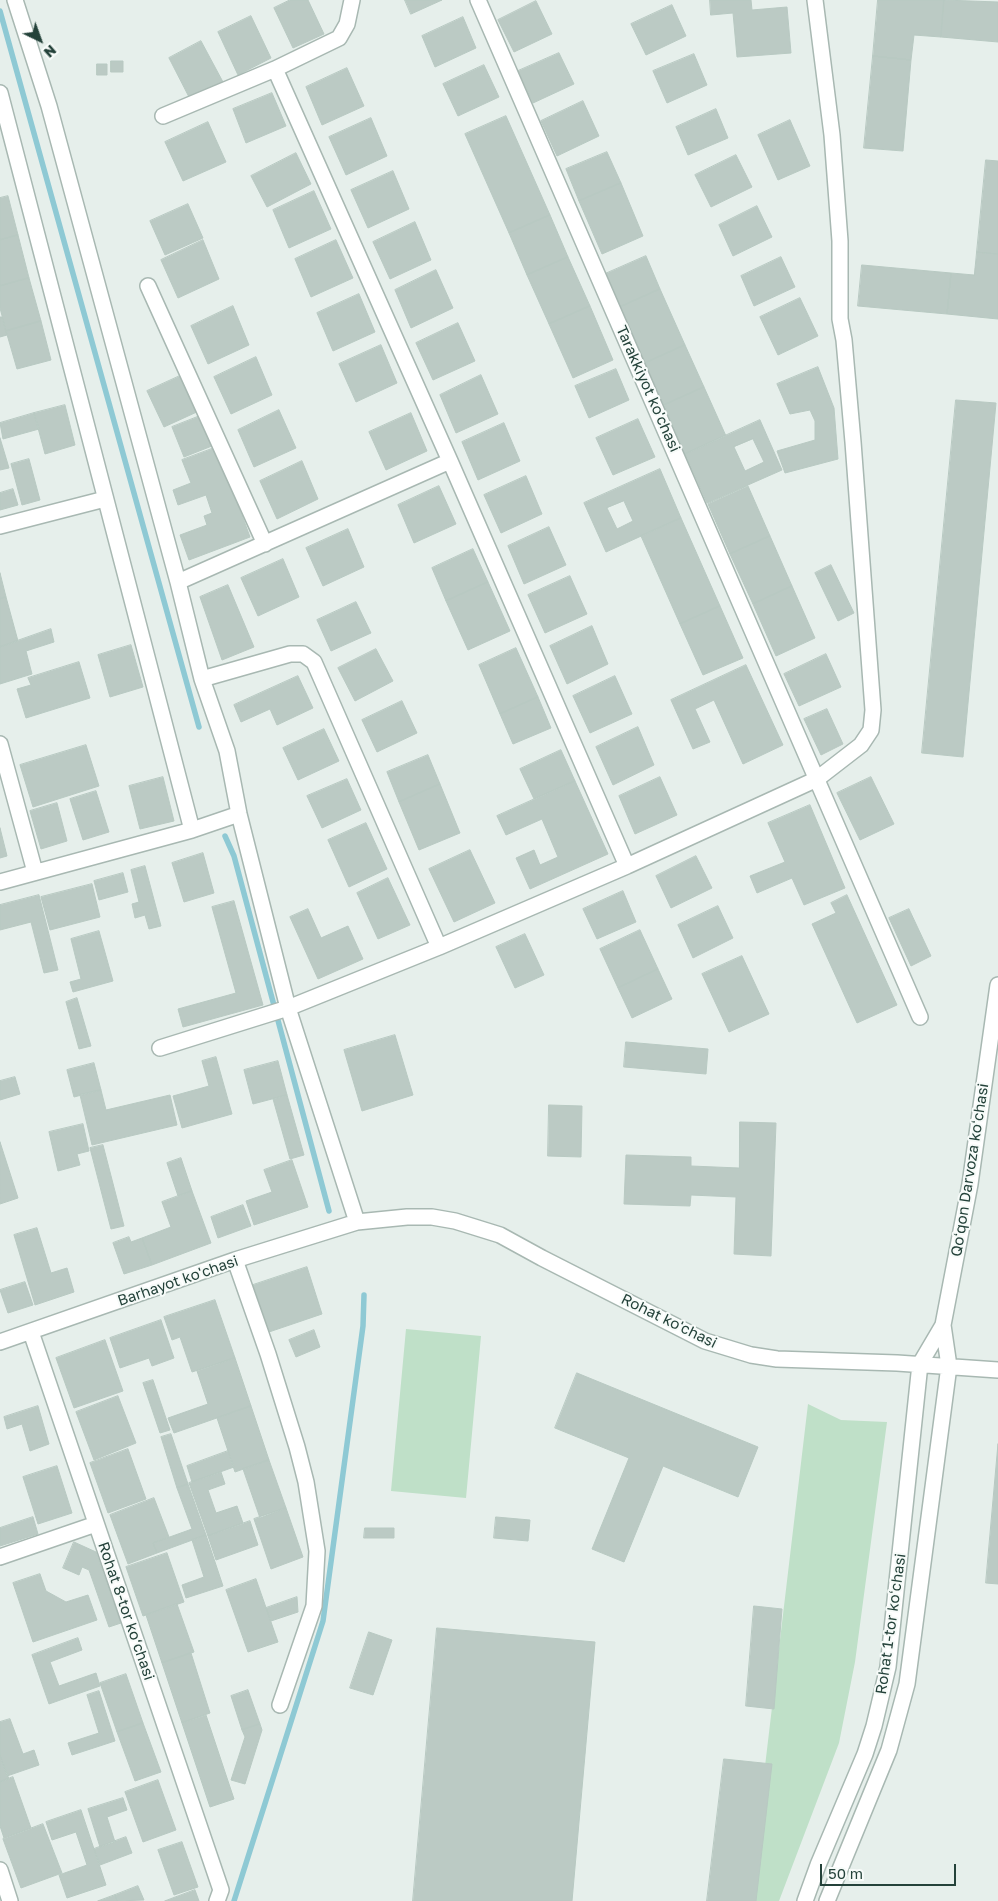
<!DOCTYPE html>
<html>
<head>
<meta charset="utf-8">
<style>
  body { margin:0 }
  #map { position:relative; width:998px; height:1901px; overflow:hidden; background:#e6efeb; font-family:"Golos Text",sans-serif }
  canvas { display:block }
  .north { position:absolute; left:15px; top:15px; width:50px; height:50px; -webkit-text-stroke:4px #f7fbf9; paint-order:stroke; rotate:138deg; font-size:14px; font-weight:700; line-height:20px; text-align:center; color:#24423a }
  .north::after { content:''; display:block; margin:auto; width:18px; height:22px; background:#24423a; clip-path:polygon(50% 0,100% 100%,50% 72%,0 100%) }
  .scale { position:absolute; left:820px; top:1864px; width:136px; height:22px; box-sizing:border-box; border:2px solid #24423a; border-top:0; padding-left:6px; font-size:15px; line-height:18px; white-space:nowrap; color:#24423a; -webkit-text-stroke:4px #f7fbf9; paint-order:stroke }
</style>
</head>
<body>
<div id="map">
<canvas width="998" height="1901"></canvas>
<div class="north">N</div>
<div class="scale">50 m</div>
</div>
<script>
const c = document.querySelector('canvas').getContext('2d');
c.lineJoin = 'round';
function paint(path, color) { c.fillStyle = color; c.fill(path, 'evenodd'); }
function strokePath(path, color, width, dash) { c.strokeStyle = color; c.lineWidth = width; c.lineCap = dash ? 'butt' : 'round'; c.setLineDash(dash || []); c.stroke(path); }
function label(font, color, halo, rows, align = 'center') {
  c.font = font + ' "Golos Text",sans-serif'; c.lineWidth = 4; c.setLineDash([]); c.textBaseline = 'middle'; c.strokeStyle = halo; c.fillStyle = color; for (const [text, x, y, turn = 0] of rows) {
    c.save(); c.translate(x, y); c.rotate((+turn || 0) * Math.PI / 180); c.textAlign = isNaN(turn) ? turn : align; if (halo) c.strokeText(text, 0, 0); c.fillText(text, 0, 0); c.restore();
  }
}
paint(new Path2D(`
  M406,1329L481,1336L466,1498L391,1491Z
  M808,1404L841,1420L887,1422L855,1662L839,1743L779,1901H749Z`), '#bfe0c8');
strokePath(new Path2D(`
  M0,11L199,727
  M225,836L234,856L329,1211
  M234,1901L323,1621L363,1326L364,1295`), '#8ec9d4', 5.5);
const building = new Path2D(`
  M290,0H308L324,34L293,48L274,8Z
  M405,0H442L411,14Z
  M710,0H751L752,10L787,7L791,53L737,57L733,13L711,15Z
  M878,0H944L941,37L914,35L911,60L873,56Z
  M944,0L998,2V42L941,37Z
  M536,1L552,34L514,52L498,20Z
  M672,5L686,36L646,55L631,24Z
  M251,16L271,58L238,75L218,32Z
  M463,17L476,48L435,67L422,36Z
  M201,41L223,82L190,99L169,58Z
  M559,53L574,84L533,103L518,71Z
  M694,54L707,85L667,103L653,71Z
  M873,56L911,60L903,151L864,148Z
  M111,61H123V72H111Z
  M97,64H107V75H97Z
  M484,65L499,97L458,116L443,84Z
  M347,68L364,106L322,125L306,87Z
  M272,93L286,126L246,143L233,109Z
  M583,101L599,136L557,156L541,121Z
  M716,109L728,138L688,155L676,127Z
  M506,116L550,215L509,233L465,134Z
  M371,118L387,156L346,175L329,137Z
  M790,120L810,166L778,180L758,135Z
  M208,122L226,162L183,181L165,142Z
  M607,152L621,183L579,201L566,169Z
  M296,153L311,184L267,207L251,176Z
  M736,155L752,187L711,207L695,175Z
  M986,160L998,161V254L977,252Z
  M393,171L409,209L368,228L351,190Z
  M621,183L643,236L602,254L579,201Z
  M314,191L331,229L289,248L273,210Z
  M8,196L18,235L0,240V198Z
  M188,204L203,238L165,255L150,221Z
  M757,206L772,237L733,256L719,225Z
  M550,215L568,257L527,275L509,233Z
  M415,222L431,260L390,279L373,242Z
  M18,235L29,278L0,286V240Z
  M203,240L219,279L178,298L161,260Z
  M336,240L353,278L311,297L295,259Z
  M977,252L998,254V319L947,314L951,273L974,275Z
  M646,256L660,289L620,307L605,274Z
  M568,257L590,306L549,324L527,275Z
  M781,257L795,287L754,306L741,276Z
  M862,265L951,273L947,314L858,306Z
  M436,270L453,308L411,328L395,290Z
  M29,278L41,321L6,331L0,308V286Z
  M660,289L685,345L645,363L620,307Z
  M359,294L375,332L333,351L317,313Z
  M800,298L818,336L778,355L760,317Z
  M233,306L249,345L208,364L191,326Z
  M590,306L613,360L573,378L549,324Z
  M0,317H2L7,335L0,337Z
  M41,321L51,360L17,369L6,331Z
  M458,323L475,361L433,380L416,343Z
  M381,345L397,383L356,402L339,364Z
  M685,345L704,387L664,405L645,363Z
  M256,357L272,395L231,414L214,377Z
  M818,367L834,408L838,459L785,473L777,451L815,440V421L810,410L790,414L777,384Z
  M616,369L629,400L589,418L575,386Z
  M182,375L199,411L164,427L147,391Z
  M481,375L498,414L456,433L440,395Z
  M704,387L726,436L685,454L664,405Z
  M956,400L996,403L963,757L922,753Z
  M65,405L75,445L45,454L34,413Z
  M279,410L296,448L254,467L238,430Z
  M34,413L39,429L3,439L0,423Z
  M411,413L427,451L386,470L369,432Z
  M205,414L217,444L184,457L172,427Z
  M638,419L655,457L613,475L596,438Z
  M760,420L782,470L707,503L685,454ZM753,439L764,462L745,471L734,447Z
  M504,423L520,461L478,480L462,442Z
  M0,438L9,468L0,470Z
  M217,447L250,537L189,560L180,535L207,525L204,516L212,513L206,495L178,505L173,490L191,483L182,460Z
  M29,459L40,500L22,505L11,464Z
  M302,461L318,499L277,519L260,481Z
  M660,469L681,518L606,552L584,503ZM624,501L633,521L617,529L607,508Z
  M526,476L542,514L501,533L484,495Z
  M439,486L456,524L414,543L398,505Z
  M748,486L770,536L730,554L708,504Z
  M13,489L18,505L0,510V493Z
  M681,518L720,606L680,624L641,536Z
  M549,527L566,565L524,584L508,546Z
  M348,529L364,567L323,586L306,548Z
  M770,536L792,586L753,604L730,554Z
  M473,549L488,582L446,601L432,568Z
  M283,559L299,597L258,616L241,578Z
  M831,565L854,613L838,621L815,573Z
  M0,573L6,597L0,599Z
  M570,576L587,614L545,633L528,595Z
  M488,582L510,631L468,650L446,601Z
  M228,585L254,647L222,660L200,597Z
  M792,586L815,638L776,656L753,604Z
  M6,597L18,641L0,647V599Z
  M356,602L371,633L331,651L317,620Z
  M720,606L743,658L703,675L680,624Z
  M592,626L608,664L567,684L550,646Z
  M51,629L54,642L26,651L32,674L0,684V647Z
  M131,645L143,687L110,697L98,655Z
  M516,648L538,697L500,714L479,665Z
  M376,649L393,681L355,701L338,668Z
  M826,654L841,687L799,706L784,674Z
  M79,662L90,698L26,718L17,689L31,685L28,678Z
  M746,665L783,745L743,764L714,700L695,709L710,742L693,749L671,700Z
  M298,676L313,708L277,725L270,709L241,722L234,705Z
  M615,676L632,714L590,733L573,696Z
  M538,697L551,728L513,744L500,714Z
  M402,701L417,733L377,752L362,720Z
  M827,709L843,744L821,755L804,719Z
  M638,727L654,765L613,785L596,747Z
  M324,729L339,761L298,780L283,748Z
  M86,745L99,786L33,807L20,765Z
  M561,750L575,781L534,799L520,769Z
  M428,755L440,784L399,802L387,772Z
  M163,777L174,821L140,829L129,786Z
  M660,777L677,815L635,834L619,796Z
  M871,777L894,824L860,840L837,793Z
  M347,779L361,810L322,828L307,796Z
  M575,781L608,854L530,889L516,858L534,850L540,865L558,857L542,819L506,835L497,816Z
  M440,784L460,833L419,850L399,802Z
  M96,791L109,832L83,840L70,799Z
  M57,803L67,841L41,849L30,811Z
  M810,805L845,888L804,905L792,878L757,893L750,876L785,862L768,823Z
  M366,823L387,869L349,887L328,840Z
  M0,828L7,856L0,858Z
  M470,850L495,903L454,922L429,869Z
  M203,853L214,893L184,902L172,863Z
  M696,856L712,888L671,908L656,876Z
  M145,866L161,926L149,929L145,915L135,918L132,904L139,902L131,870Z
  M123,873L128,892L99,900L94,881Z
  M388,878L410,925L378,939L357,893Z
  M92,884L100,917L50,930L41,897Z
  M623,891L636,922L597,939L583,909Z
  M39,895L58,970L44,973L31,922L0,930V905Z
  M847,895L897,1005L857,1023L812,924L836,913L831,903Z
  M234,901L263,1005L183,1027L178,1009L236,993L212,907Z
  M718,906L733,938L693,958L678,925Z
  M308,909L321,938L348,926L363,959L318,979L290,917Z
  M909,909L931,956L911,966L889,918Z
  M640,930L658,969L618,988L600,949Z
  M99,931L113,981L73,992L70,982L81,979L71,939Z
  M525,934L544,975L515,988L496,947Z
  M742,956L769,1014L729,1032L702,974Z
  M658,969L672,999L632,1018L618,988Z
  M77,998L91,1046L79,1049L66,1002Z
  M395,1035L413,1095L362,1111L344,1050Z
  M626,1042L708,1049L706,1074L624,1067Z
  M216,1057L232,1114L182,1128L173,1096L209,1086L202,1061Z
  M278,1061L287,1095L253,1104L244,1070Z
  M94,1063L101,1090L74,1097L67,1070Z
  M15,1077L20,1094L0,1100V1081Z
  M101,1090L106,1110L170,1095L177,1125L92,1145L80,1095Z
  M287,1095L304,1155L290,1159L273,1099Z
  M549,1105L582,1106L581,1157L548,1156Z
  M740,1122L776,1123L771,1256L734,1254L736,1197L691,1195L690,1206L624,1204L626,1155L691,1157V1166L739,1168Z
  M83,1124L89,1151L77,1154L80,1165L58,1171L49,1132Z
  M0,1142L18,1198L0,1204Z
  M103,1145L124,1226L111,1229L90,1148Z
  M181,1158L192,1191L178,1196L167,1163Z
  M292,1160L308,1207L254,1225L246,1201L272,1192L264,1170Z
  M192,1191L211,1243L152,1265L142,1238L171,1227L162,1202Z
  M243,1205L251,1226L218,1238L211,1217Z
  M37,1228L51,1273L67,1268L74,1292L35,1305L14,1235Z
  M129,1237L131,1242L142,1238L152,1265L124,1274L113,1243Z
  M307,1267L322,1314L269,1332L253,1285Z
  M25,1282L33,1305L8,1313L0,1290Z
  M215,1300L235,1358L192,1372L180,1337L172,1340L164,1317Z
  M161,1320L174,1358L152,1366L149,1358L120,1368L110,1338Z
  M314,1330L320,1347L296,1357L289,1340Z
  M105,1340L123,1391L74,1408L56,1358Z
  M235,1358L251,1406L174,1433L168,1418L208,1404L197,1371Z
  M577,1373L758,1447L738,1497L663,1466L624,1562L592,1549L629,1458L555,1428Z
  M153,1380L170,1430L160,1433L143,1383Z
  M118,1396L136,1443L94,1460L76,1412Z
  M38,1406L49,1444L30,1451L22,1424L7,1429L4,1417Z
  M251,1406L269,1460L235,1472L217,1418Z
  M171,1434L188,1484L177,1488L161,1437Z
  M998,1444V1584L986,1583Z
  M128,1449L146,1499L108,1513L90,1463Z
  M228,1451L234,1467L192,1482L187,1466Z
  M269,1460L286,1508L260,1518L243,1469Z
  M57,1466L72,1513L38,1524L23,1477Z
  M221,1472L225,1484L208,1490L216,1513L237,1506L243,1523L208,1536L189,1483Z
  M188,1484L206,1535L157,1553L153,1543L192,1529L177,1488Z
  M154,1498L169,1537L153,1543L157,1553L128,1564L110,1515Z
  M286,1508L303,1557L271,1569L254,1519Z
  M33,1517L38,1534L0,1546V1528Z
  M496,1517L530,1520L528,1541L494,1538Z
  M250,1521L258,1545L216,1560L208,1536Z
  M365,1528H394V1538H364Z
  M206,1535L223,1586L186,1598L182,1585L204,1577L192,1540Z
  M74,1542L96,1552L121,1623L109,1627L89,1570L82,1567L79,1575L63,1568Z
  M167,1553L184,1602L143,1616L126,1567Z
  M40,1574L46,1591L66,1602L88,1595L97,1620L33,1642L13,1583Z
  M256,1579L278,1642L248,1652L226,1590Z
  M297,1597L298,1612L271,1621L266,1608Z
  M177,1604L194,1652L162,1663L146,1615Z
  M754,1606L782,1609L774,1709L746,1706Z
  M437,1628L595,1642L572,1901H413Z
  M369,1632L392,1640L373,1695L350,1688Z
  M78,1638L82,1650L50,1662L59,1686L96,1673L100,1686L49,1704L32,1655Z
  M191,1653L210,1713L182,1723L162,1663Z
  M126,1674L143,1723L117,1732L100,1683Z
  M248,1690L260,1724L242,1730L231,1696Z
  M99,1691L115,1741L72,1755L68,1743L99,1733L87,1695Z
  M206,1715L234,1799L210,1807L182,1723Z
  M10,1719L23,1754L34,1750L39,1765L7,1776L0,1755V1722Z
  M143,1723L161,1772L135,1781L117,1732Z
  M260,1724L262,1730L245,1784L231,1780L245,1737L242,1730Z
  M0,1755L9,1779L0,1782Z
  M724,1759L772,1764L756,1901H707Z
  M13,1777L31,1828L4,1838L0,1826V1782Z
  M158,1780L176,1830L143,1842L125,1792Z
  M123,1798L127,1810L107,1817L115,1842L100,1847L88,1809Z
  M81,1810L106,1885L67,1898L59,1875L87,1865L76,1832L52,1840L46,1822Z
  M43,1824L62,1873L21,1888L3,1839Z
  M126,1837L132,1853L100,1865L94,1849Z
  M182,1842L198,1887L174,1895L158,1850Z
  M138,1886L144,1900L117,1901L115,1895Z
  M195,1890L199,1901H165Z
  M115,1895L117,1901H98Z`);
paint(building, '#bbcac4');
strokePath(building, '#b8c9c2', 1);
const minor = new Path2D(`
  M15,0L49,106L178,582L202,679L227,751L239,814L288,1008L357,1222
  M478,0L920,1017
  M275,69L450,461L627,866
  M0,93L192,830
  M163,116L275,69L339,38L347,24L352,0
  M148,286L265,544
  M0,526L105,499
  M178,582L450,461
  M202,679L290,654H303L314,662L439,947
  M0,744L35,872
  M0,882L192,830L239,814
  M160,1048L288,1008L439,947L627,866L817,779L861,745L871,730L873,710L853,442L844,340L840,319V241L832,135L815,0
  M235,1260L268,1354L297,1447L306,1482L317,1551L314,1606L280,1705
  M31,1332L221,1890L217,1901
  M0,1342L235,1260L357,1222L407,1217H432L455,1221L500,1235L542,1258L705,1341L751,1355L777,1359L897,1363L998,1370
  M0,1557L96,1524
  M0,1870L10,1901
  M805,1901L818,1865L865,1754L874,1726L888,1667L920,1364L943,1325L970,1184L998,985
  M827,1901L889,1750L907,1684L949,1366L943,1325`);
strokePath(minor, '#a8b8b2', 18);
strokePath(minor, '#fff', 15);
label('15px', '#24423a', '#f7fbf9', [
  ["Tarakkiyot ko'chasi",648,389,66],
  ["Qoʻqon Darvoza koʻchasi",970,1170,-81],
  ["Barhayot ko'chasi",178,1281,-19],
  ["Rohat ko'chasi",669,1321,26],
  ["Rohat 8-tor ko‘chasi",126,1611,71],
  ["Rohat 1-tor koʻchasi",891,1624,-82]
]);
</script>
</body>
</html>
